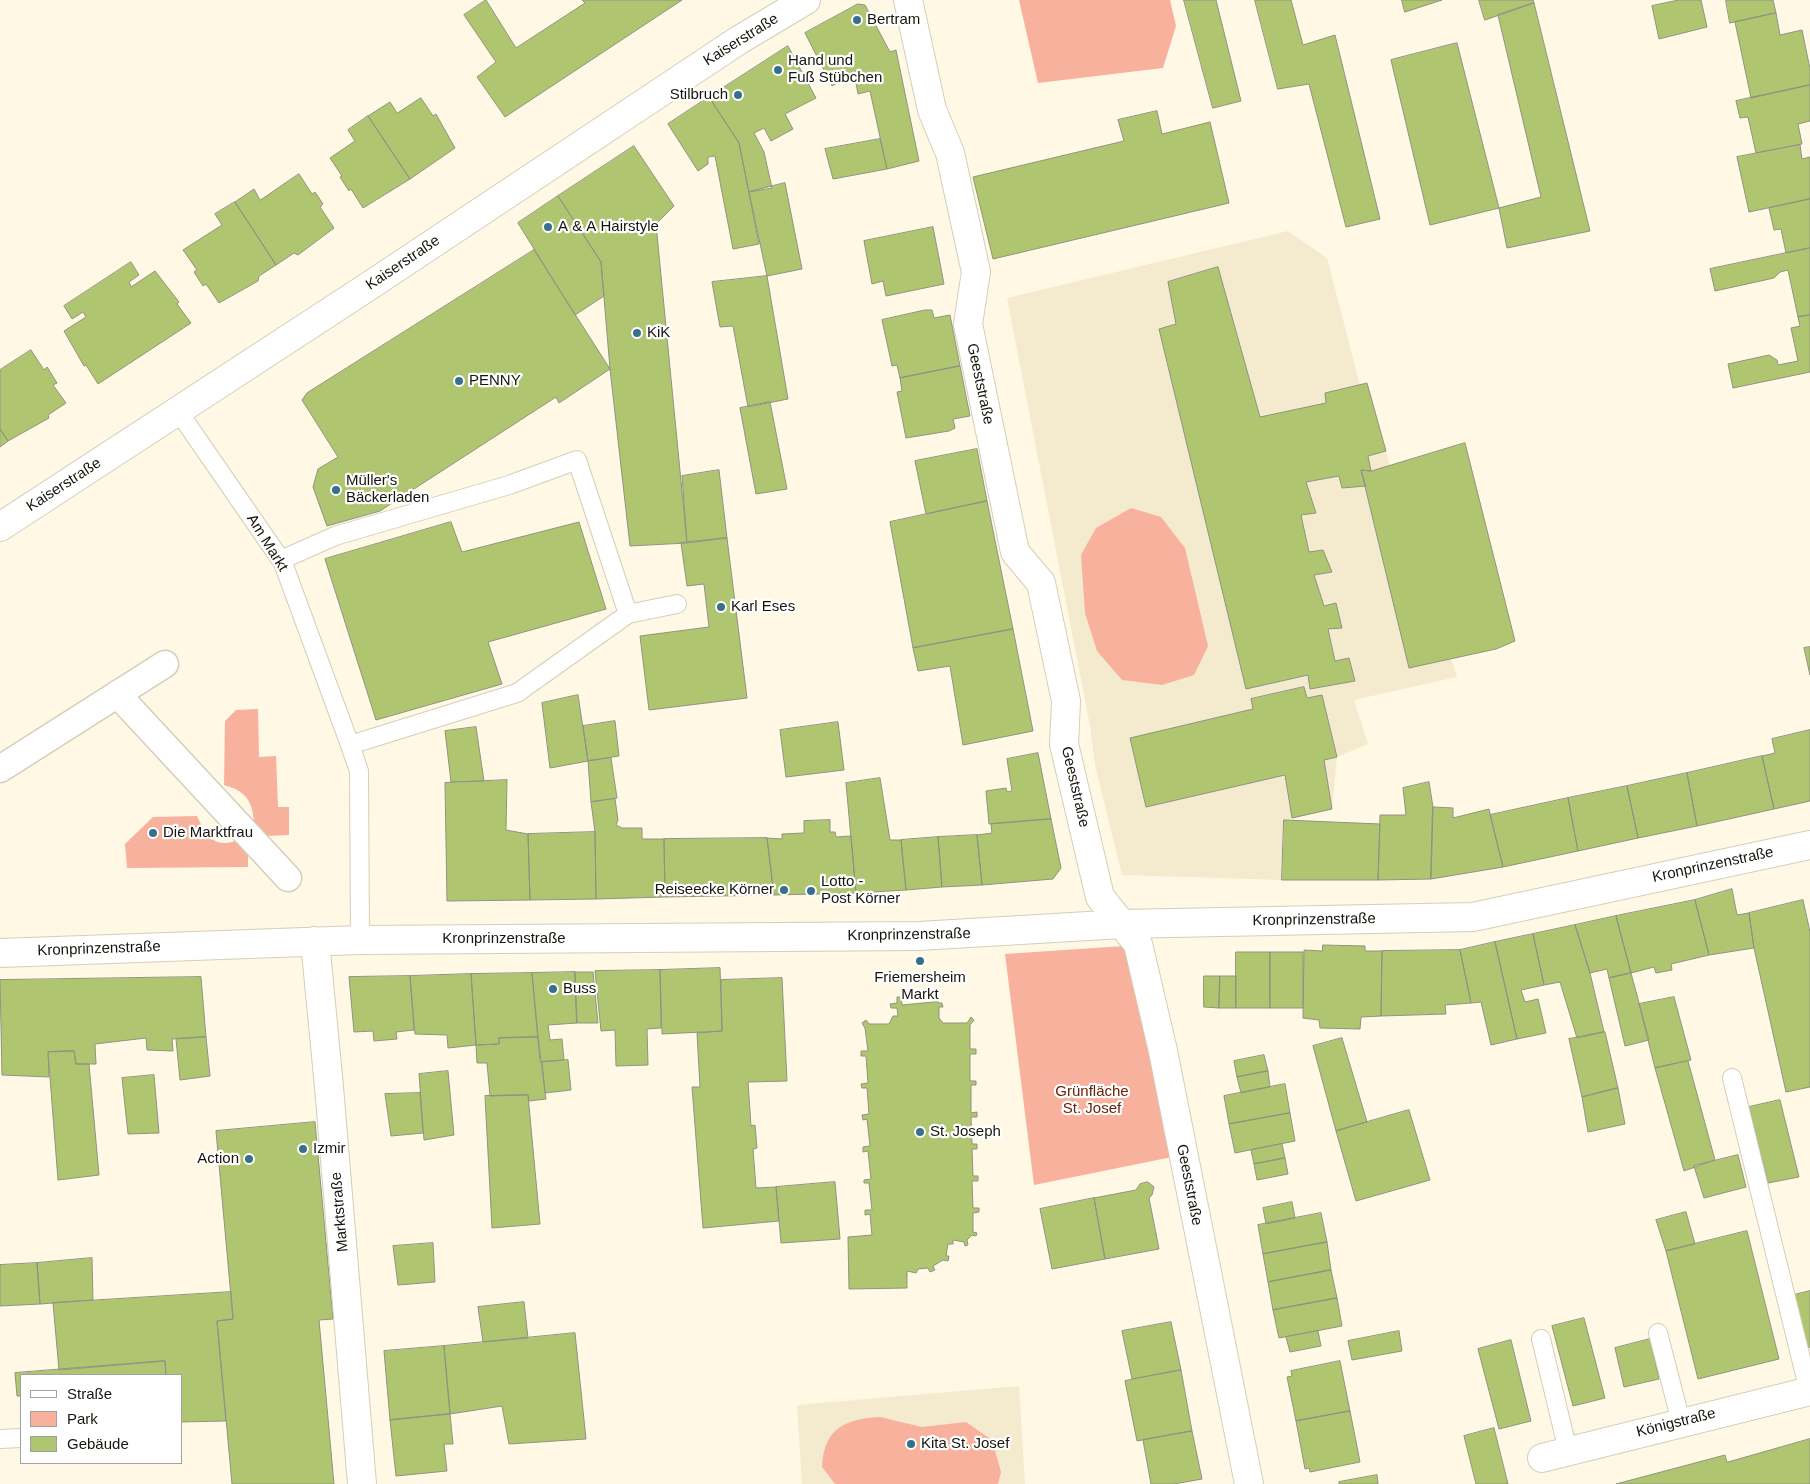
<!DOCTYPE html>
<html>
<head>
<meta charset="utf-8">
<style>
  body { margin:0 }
  #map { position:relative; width:1810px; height:1484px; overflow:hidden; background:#fff8e4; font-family:Arial,sans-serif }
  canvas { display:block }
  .legend { position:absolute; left:20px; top:1374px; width:162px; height:90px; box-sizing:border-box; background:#fff; border:1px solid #a2a19f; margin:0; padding:6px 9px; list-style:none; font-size:15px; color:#17150e }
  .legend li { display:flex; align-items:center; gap:10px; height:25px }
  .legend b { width:25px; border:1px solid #a2a19f }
</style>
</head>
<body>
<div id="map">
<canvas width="1810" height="1484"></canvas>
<ul class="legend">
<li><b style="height:6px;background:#fff"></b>Straße</li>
<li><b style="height:14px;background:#f8b19d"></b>Park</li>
<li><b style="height:14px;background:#b0c570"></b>Gebäude</li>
</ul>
</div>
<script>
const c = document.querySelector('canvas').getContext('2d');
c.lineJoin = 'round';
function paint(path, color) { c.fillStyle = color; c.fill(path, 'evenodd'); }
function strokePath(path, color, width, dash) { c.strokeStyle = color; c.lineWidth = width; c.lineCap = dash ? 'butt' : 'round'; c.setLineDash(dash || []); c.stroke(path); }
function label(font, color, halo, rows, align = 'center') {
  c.font = font + ' Arial,sans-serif'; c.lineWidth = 4.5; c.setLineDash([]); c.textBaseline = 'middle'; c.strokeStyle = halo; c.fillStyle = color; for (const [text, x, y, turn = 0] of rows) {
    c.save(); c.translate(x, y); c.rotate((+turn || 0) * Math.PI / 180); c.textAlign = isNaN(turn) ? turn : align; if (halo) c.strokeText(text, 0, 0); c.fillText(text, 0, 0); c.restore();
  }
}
paint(new Path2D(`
  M1288,231L1327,258L1360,385L1367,383L1390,465L1457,677L1354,700L1368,744L1337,757L1332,809L1284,821L1282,880L1122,875L1095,765L1090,726L1007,298Z
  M1019,1386L1025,1484H802L797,1405Z`), '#f4ebcf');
paint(new Path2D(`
  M1019,0H1170L1176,26L1163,68L1038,83Z
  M1131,508L1161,517L1185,548L1208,646L1194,675L1162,685L1122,680L1097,651L1085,613L1081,555L1096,528Z
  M258,709L259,757L276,756L278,807H289V835L266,836L254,824C253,801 246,791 224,785L225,721L236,710Z
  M197,816C205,833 213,849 235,841L248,854V867L127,868L125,844L153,817Z
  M1124,946L1177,1156L1034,1185L1005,954Z
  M880,1417L922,1427L966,1422L992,1440L1001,1472L998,1484H835L822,1467C824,1428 845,1419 880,1417Z`), '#f8b19d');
const building = new Path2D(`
  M486,0L516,48L585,3L582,0H682L505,117L477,77L496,62L464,15Z
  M1184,0H1216L1241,101L1213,108Z
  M1255,0H1291L1303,45L1335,35L1380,219L1346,227L1309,84L1278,89Z
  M1402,0H1442L1405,12Z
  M1479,0H1533L1534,3L1485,20Z
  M1679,0H1701L1707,27L1659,39L1652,6Z
  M1726,0H1773L1776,13L1730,23Z
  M1534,3L1590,231L1507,248L1499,208L1541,197L1498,15Z
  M858,4L865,5L890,52L896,50L919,161L887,169L870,91L858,94L854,73L832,86L805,33Z
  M1776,13L1780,35L1802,30L1810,69V85L1751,98L1735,22Z
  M1457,43L1499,208L1430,225L1391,60Z
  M788,46L816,98L785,114L793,129L771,141L764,128L754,133L764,152L772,188L749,192L739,143L709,97Z
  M1810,85V121L1798,124L1802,144L1756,153L1748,117L1740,118L1736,101Z
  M709,97L739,143L759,244L733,249L715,156L708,157V164L698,171L668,124Z
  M421,98L433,116L436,114L455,148L410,179L368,116L390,102L397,113Z
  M1157,111L1162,134L1210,122L1229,203L993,259L973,177L1124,141L1118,120Z
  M368,116L410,179L363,208L351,189L349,191L340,177L342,176L330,158L355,141L348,130Z
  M880,139L887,169L833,179L825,149Z
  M1800,145L1802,159L1810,157V199L1749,212L1737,157Z
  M634,146L674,206L656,224L687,543L630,546L610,369L601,262L558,196Z
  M299,174L312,194L315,192L323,204L320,207L334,228L298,255L294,253L276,265L235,202L254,189L260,200Z
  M785,183L802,269L767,276L749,192Z
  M558,196L601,262L604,296L575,315L518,223Z
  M1810,199V248L1786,253L1781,229L1774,230L1769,208Z
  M235,202L276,265L259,276L258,281L219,303L206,284L203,286L194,272L197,270L183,250L222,225L215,214Z
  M933,227L944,284L886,296L883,281L872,284L864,241Z
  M1810,248V315L1798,317L1788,270L1780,272L1774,278L1715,291L1710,269Z
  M534,250L610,369L559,403L556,397L380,511L327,526L313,487L318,469L338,457L302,400L307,393Z
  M131,262L139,275L129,282L131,287L155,271L179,302L177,304L191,323L98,384L86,365L84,366L64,331L86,317L83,312L72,319L64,306Z
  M1218,267L1260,417L1326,403L1325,393L1367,383L1386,451L1368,456L1371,471L1361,470L1366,486L1342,488L1339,476L1306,482L1316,513L1301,515L1309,552L1323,550L1332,572L1314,575L1324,606L1336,603L1342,628L1328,629L1335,661L1349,658L1355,681L1310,689L1308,675L1246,689L1159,329L1176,324L1168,282Z
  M767,276L788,399L748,407L733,326L720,327L712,282Z
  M925,310H932L934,318L950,315L960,366L900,378L897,365L892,366L882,320Z
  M1810,315V372L1733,388L1728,364L1769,355L1777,360L1778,365L1798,361L1791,328L1800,326L1798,317Z
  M31,350L44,370L47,367L57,383L53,385L66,403L48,415L49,418L8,441L0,429V370Z
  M960,366L970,416L953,419L955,428L949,431L906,438L897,392L902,391L900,378Z
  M770,402L787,489L756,494L740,408Z
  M0,429L8,441L0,447Z
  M1465,443L1515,641L1496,649L1409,668L1361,470L1371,471Z
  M977,449L987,501L926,514L915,461Z
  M719,470L727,538L687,543L682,476Z
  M987,501L1013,629L913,648L890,522Z
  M451,522L462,552L579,522L606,609L488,642L502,684L376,720L325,559Z
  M727,538L747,698L649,710L640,636L709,627L704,584L687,586L681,543Z
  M1013,629L1033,731L963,745L950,666L918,671L913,648Z
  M1810,647V675L1804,648Z
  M1304,687L1307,698L1322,695L1337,757L1324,760L1332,809L1292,818L1285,775L1146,807L1130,738L1253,709L1251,699Z
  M578,695L588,761L550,768L542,703Z
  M615,721L619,756L588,761L583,726Z
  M838,722L844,770L786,777L780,730Z
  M476,727L484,781L451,782L445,731Z
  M1810,730V801L1774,809L1762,756L1775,753L1772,739Z
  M1038,753L1051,819L989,824L986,791L1006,788L1007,792L1012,791L1007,759Z
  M1762,756L1774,809L1697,826L1687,773Z
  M611,758L617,798L591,802L588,761Z
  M1687,773L1697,826L1638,838L1627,786Z
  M880,778L890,840H901L906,890L856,893L846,783Z
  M507,780L506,830L528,834L530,900L447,901L445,783Z
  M1429,782L1433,807L1431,879L1378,880L1380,815H1406L1403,788Z
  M1627,786L1638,838L1578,851L1568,798Z
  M1568,798L1578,851L1503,867L1490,815Z
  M615,799L618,820L616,825L622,828H642V839H664L665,897L596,899L595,832L591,802Z
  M1433,807L1453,808V818L1489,809L1503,867L1431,879Z
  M1051,819L1061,868L1053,879L982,885L977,835L992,833L991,824Z
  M830,820V832H835L836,837L851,836L856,893L774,895L767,838L782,839V834L804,833V821Z
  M1284,820L1380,824L1378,880H1282Z
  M595,832L596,899L530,900L528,834Z
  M977,835L982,885L942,887L938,837Z
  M938,837L942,887L906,890L901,840Z
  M767,838L774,895L665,897L664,839Z
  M1732,889L1737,915L1749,913L1754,948L1709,955L1695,900Z
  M1695,900L1709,955L1671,964L1672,970L1656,973L1654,967L1631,973L1616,916Z
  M1803,900L1810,932V1087L1786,1092L1754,948L1749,913Z
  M1616,916L1631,973L1609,978L1607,969L1590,973L1575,925Z
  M1575,925L1590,973L1604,1032L1577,1038L1560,982L1544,985L1533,934Z
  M1533,934L1544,985L1521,990L1525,1002L1538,999L1546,1033L1517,1039L1495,942Z
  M1495,942L1517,1039L1491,1045L1481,1002L1471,1003L1460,950Z
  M1323,945L1365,946V951H1382L1381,1016L1361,1017L1360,1029L1320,1028L1319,1020L1303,1018L1304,950L1322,951Z
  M1460,950L1471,1003L1445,1005L1446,1014L1381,1016L1382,951Z
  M1236,952H1270V1008H1236Z
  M1270,952H1303V1008H1270Z
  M720,968L722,1031L662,1034L660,970Z
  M660,970L661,1028L647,1029L648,1065L616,1066L615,1030L601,1031L595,971Z
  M575,972L577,1023L548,1025L550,1040L562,1039L564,1060L540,1062L532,973Z
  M575,972H593L598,1023H577Z
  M532,973L538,1037L499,1038V1044L476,1045L471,974Z
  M1631,973L1649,1040L1625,1046L1609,978Z
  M471,974L476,1045L448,1048L447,1035L415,1034L410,976Z
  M410,976L414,1030L396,1032L397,1039L374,1041L373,1031L354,1032L349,977Z
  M1204,976H1220L1219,1008L1204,1007Z
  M1220,976H1236V1008H1219Z
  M201,977L206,1037L172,1039L173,1051L147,1050L146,1038L95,1044L96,1064H76L74,1051L48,1052L49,1077L2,1075L0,980Z
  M782,978L787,1081L748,1082L751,1126L755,1125L757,1148L753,1149L756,1188L776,1187L779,1221L703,1228L692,1087H700L697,1033L722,1031L721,980Z
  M933,996H938V1003H942L943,1007H939V1018L943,1023H967L971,1017L974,1020L970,1025V1049H976V1054H970V1081H976V1085H971V1113L977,1112V1117H971L972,1144H977V1149H972L973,1176H978V1181H972L973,1208H979V1212L973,1213V1232L977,1233L976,1236L972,1235L967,1240L968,1245L965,1246L964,1242L953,1240V1244H948L946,1256H949L948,1261L943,1260L933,1266L935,1270L930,1272L928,1268L918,1269L916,1273L907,1271V1288L849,1289L848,1237L872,1235L870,1214L865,1215V1210H872L869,1183H864V1180L871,1179L868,1151L863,1152V1147L870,1146L867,1119L863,1120L862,1115L869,1114L867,1088H862L861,1084L868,1083L866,1056H861V1051H868L865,1028L862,1023L866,1020L869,1024H889L893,1016H898L897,1008H891L890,1004L897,1003V997H901L902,1005L934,1002Z
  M1674,997L1691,1060L1655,1068L1639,1004Z
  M1605,1032L1618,1088L1582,1097L1569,1039Z
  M206,1037L210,1076L180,1080L176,1039Z
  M538,1037L546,1099L529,1101L528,1095L490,1096L487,1063H477L476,1045L499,1044V1038Z
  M1342,1038L1367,1122L1336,1131L1313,1046Z
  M74,1051L76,1064H89L99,1175L58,1180L48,1052Z
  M1264,1055L1268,1071L1237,1077L1234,1061Z
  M568,1060L571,1090L545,1093L542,1062Z
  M1688,1061L1715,1160L1684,1171L1655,1068Z
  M448,1071L454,1135L424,1140L419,1074Z
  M1268,1071L1270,1087L1241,1093L1237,1077Z
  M154,1075L159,1133L128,1134L122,1078Z
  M1285,1084L1290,1113L1229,1124L1224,1096Z
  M1618,1088L1625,1124L1588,1132L1582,1097Z
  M420,1093L423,1133L391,1136L385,1094Z
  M528,1095L540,1224L492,1228L485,1096Z
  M1780,1100L1799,1177L1768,1183L1749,1107Z
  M1409,1110L1430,1180L1356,1201L1336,1131Z
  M1290,1113L1295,1141L1235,1153L1229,1124Z
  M315,1122L333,1319L319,1320L334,1484H232L217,1321L233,1319L216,1131Z
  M1282,1144L1285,1158L1254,1164L1251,1150Z
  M1738,1155L1746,1187L1704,1198L1694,1166Z
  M1285,1158L1288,1174L1257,1180L1254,1164Z
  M835,1182L840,1239L781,1243L776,1187Z
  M1148,1182L1154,1187L1152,1195L1149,1198L1159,1249L1105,1259L1094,1198L1136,1190L1140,1184Z
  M1094,1198L1105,1259L1052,1269L1040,1209Z
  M1292,1202L1295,1218L1266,1224L1263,1208Z
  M1686,1212L1695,1244L1666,1251L1656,1220Z
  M1321,1213L1327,1242L1263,1254L1258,1225Z
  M1747,1231L1779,1359L1698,1379L1666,1251Z
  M1327,1242L1331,1270L1268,1282L1263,1254Z
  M433,1243L435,1282L398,1285L393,1246Z
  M92,1258L93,1300L40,1304L37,1263Z
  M37,1263L40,1304L0,1306V1265Z
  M1331,1270L1337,1298L1273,1310L1268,1282Z
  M1810,1291V1347L1806,1348L1794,1295Z
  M231,1292L233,1319L217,1321L226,1421L181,1422V1375H166L165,1361L59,1370L53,1303Z
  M1337,1298L1342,1326L1279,1338L1273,1310Z
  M524,1302L528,1338L483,1342L478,1307Z
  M1584,1318L1605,1398L1573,1406L1552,1326Z
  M1171,1322L1181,1370L1132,1379L1122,1331Z
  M1318,1331L1321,1346L1290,1352L1286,1337Z
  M1399,1331L1402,1351L1352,1360L1348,1341Z
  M575,1333L586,1439L509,1444L502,1406L450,1414L444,1346Z
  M1650,1339L1659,1379L1624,1387L1615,1348Z
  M1511,1340L1531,1421L1499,1429L1478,1349Z
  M444,1346L450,1414L390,1420L384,1351Z
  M165,1361L166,1375H21V1396H17L15,1373Z
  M1340,1361L1350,1411L1296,1421L1287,1377L1292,1376L1291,1371Z
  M1181,1370L1192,1431L1137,1441L1125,1381Z
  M1350,1411L1360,1462L1310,1472L1309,1468L1305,1469L1296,1421Z
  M450,1414L453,1444H444L447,1471L396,1476L390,1420Z
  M1494,1428L1508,1484H1476L1464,1436Z
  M1192,1431L1202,1479L1174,1484H1151L1143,1440Z
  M1810,1439V1484H1616L1725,1455L1727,1462Z
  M1377,1475L1378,1484H1339V1482Z`);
paint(building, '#b0c570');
strokePath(building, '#8f9482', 1);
const service = new Path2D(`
  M178,411L283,563L350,745L359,771L360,940
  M281,560L335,536L509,485L577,460L628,614
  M350,745L517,693L628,614L677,604
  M1732,1078L1809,1391
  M1658,1333L1681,1422
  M1541,1339L1568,1451
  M0,1439L21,1438`);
const pedestrian = new Path2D(`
  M117,694L288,878
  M0,769L165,664`);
const minor = new Path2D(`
  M908,0L932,110L950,153L976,272L968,324L1015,552L1041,583L1066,701L1064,744L1100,897L1138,944L1163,1051L1249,1484
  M0,527L363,290L739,40L806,0
  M315,941L329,1087L362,1484
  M0,953L360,940L919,936L1122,924L1473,917L1810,845
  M1542,1458L1810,1391`);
strokePath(service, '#d4ceba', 20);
strokePath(pedestrian, '#d4ceba', 29);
strokePath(minor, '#d4ceba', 30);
strokePath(service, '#fff', 18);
strokePath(pedestrian, '#fff', 26);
strokePath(minor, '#fff', 28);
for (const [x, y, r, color] of [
  [857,20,5,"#396f8b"],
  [778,70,5,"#396f8b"],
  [738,95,5,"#396f8b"],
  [548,227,5,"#396f8b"],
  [637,333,5,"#396f8b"],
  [459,381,5,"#396f8b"],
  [336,490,5,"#396f8b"],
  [721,607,5,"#396f8b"],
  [153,833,5,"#396f8b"],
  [784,890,5,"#396f8b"],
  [811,891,5,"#396f8b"],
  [920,961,5,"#396f8b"],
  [553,989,5,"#396f8b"],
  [920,1132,5,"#396f8b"],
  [303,1149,5,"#396f8b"],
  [249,1159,5,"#396f8b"],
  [911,1444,5,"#396f8b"]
]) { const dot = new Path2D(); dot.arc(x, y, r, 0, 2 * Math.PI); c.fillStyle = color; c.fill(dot); strokePath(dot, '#fff', 2); }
label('15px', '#17150e', '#fff', [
  ["Bertram",867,20],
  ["Hand und",788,61],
  ["Fuß Stübchen",788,78],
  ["Stilbruch",728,95,"right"],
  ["A & A Hairstyle",558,227],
  ["KiK",647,333],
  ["PENNY",469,381],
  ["Müller's",346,481],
  ["Bäckerladen",346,498],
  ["Karl Eses",731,607],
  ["Die Marktfrau",163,833],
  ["Lotto -",821,882],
  ["Post Körner",821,899],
  ["Reiseecke Körner",774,890,"right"],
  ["Friemersheim",920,978,"center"],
  ["Markt",920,995,"center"],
  ["Buss",563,989],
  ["St. Joseph",930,1132],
  ["Izmir",313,1149],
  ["Action",239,1159,"right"],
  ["Kita St. Josef",921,1444]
], 'left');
label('15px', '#17150e', '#fff', [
  ["Kaiserstraße",741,40,-32],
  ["Kaiserstraße",403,263,-34],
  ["Geeststraße",980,384,78],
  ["Kaiserstraße",64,485,-33],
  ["Am Markt",267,543,58],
  ["Geeststraße",1075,787,77],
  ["Kronprinzenstraße",1713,865,-12],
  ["Kronprinzenstraße",1314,920,-1],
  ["Kronprinzenstraße",909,935,-1],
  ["Kronprinzenstraße",504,939],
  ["Kronprinzenstraße",99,949,-2],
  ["Geeststraße",1189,1185,79],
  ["Marktstraße",340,1212,-95],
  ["Königstraße",1676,1423,-14]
]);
label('15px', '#6e2008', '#fff', [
  ["Grünfläche",1092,1092],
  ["St. Josef",1092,1109]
]);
</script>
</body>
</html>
